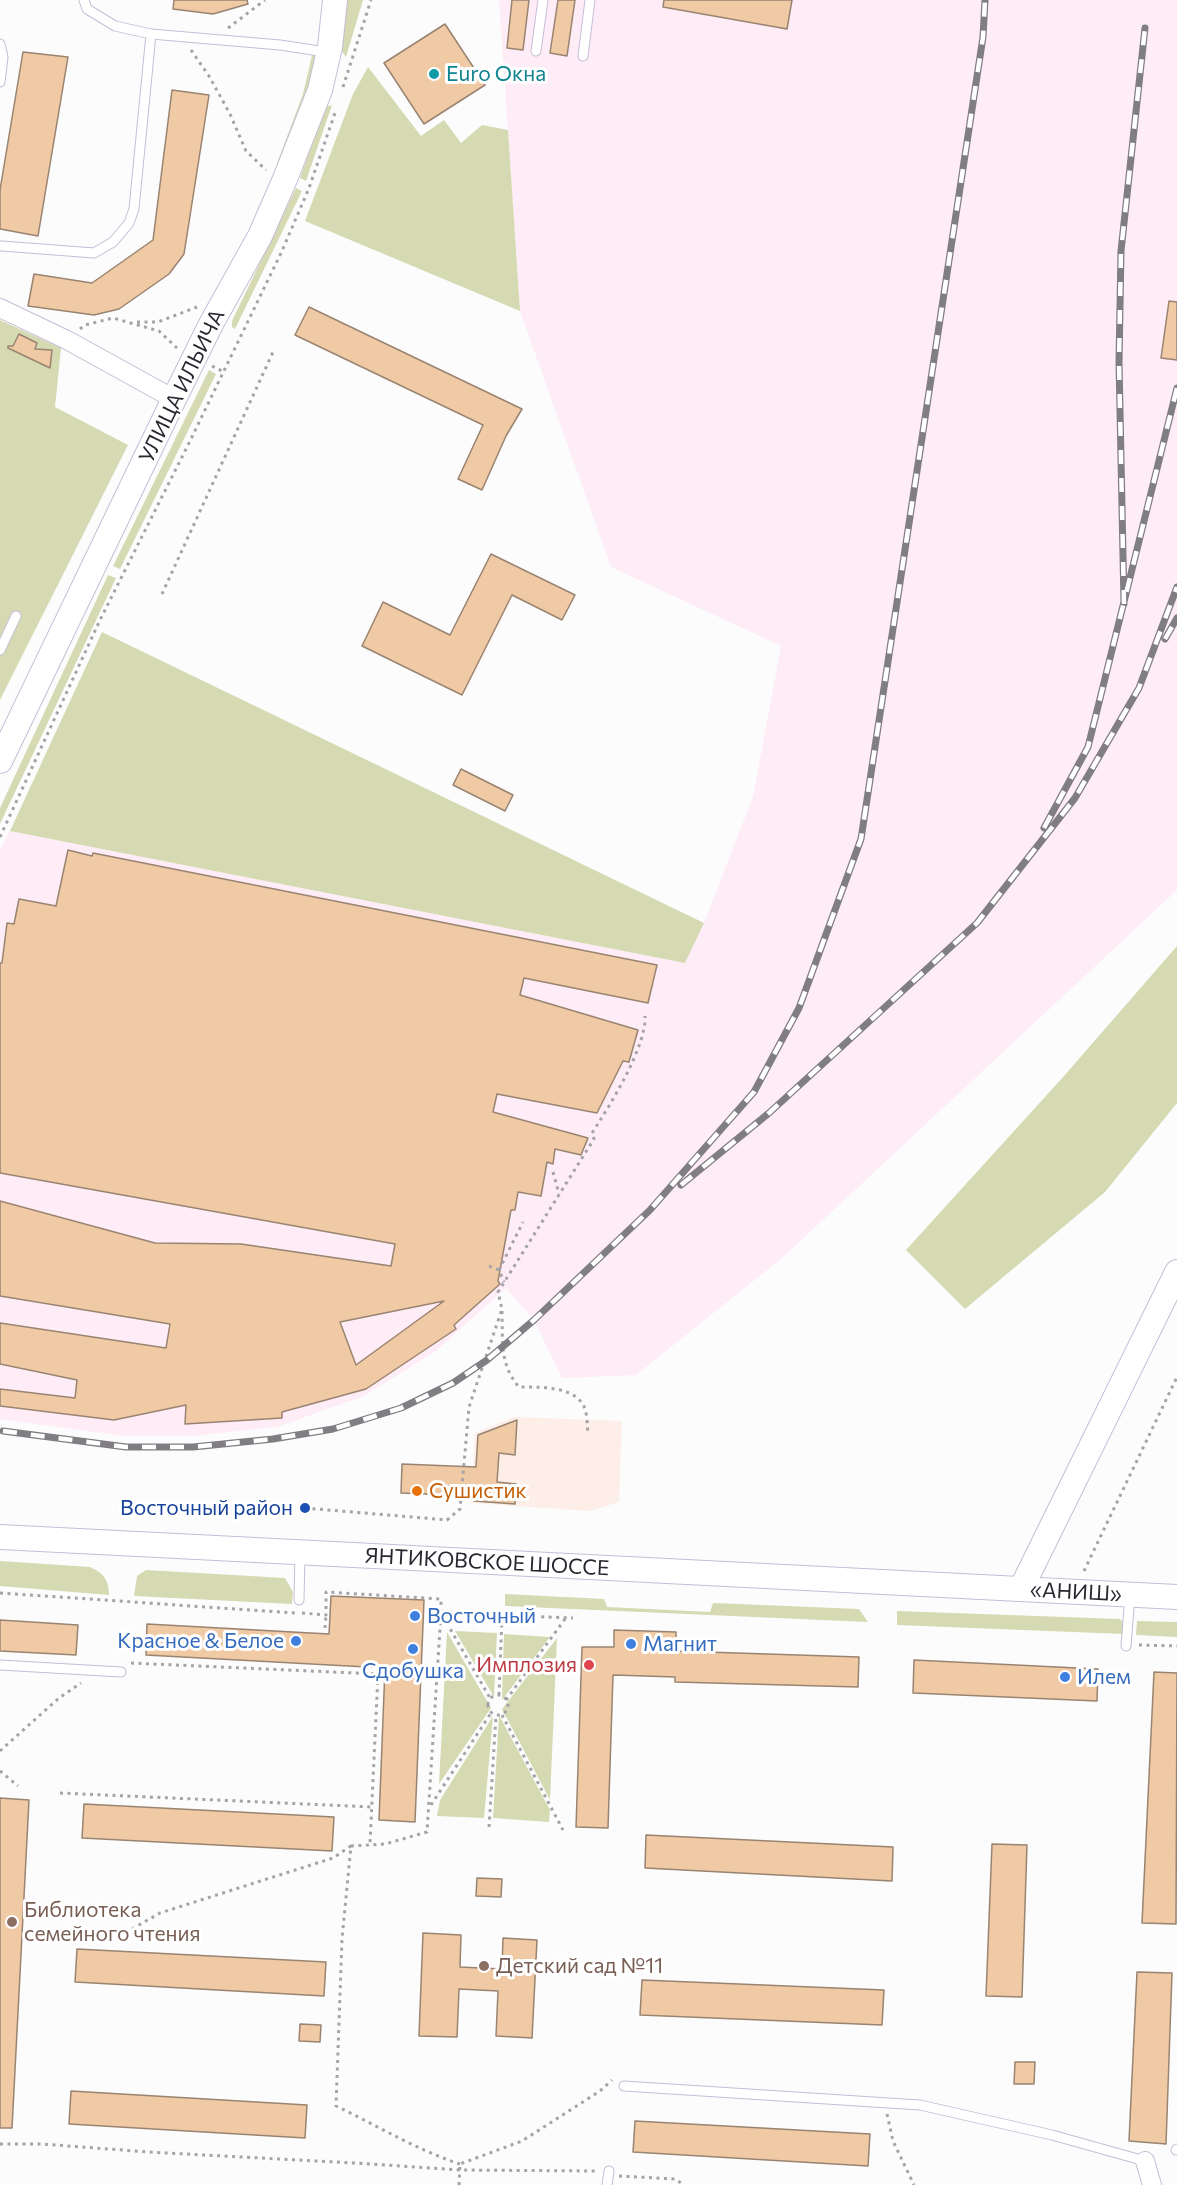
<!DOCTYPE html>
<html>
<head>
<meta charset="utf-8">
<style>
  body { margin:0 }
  canvas { display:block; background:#fcfcfc }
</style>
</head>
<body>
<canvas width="1177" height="2185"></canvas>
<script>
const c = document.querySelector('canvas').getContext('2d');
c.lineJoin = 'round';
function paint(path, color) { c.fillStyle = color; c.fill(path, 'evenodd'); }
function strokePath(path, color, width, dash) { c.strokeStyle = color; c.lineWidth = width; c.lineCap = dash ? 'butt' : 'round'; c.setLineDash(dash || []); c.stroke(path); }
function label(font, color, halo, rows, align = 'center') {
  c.font = font + ' Commissioner,sans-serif'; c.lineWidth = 6; c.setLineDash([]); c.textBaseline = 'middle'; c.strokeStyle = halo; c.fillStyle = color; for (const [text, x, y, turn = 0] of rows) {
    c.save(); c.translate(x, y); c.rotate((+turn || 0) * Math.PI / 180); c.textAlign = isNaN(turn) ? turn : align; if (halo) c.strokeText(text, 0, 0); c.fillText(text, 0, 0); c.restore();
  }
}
paint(new Path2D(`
  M514,1417L622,1421L619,1502L590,1511L471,1503L475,1433Z`), '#fdeee8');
paint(new Path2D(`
  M499,0H1177V890L782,1258L636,1375L562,1378L534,1320L506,1288L436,1351L364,1396L277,1427L192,1436H123L0,1419V850L10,831L685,963L704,923L753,797L781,646L611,567L520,311Z`), '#feecf7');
paint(new Path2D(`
  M346,0H363L346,57L339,47Z
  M313,51L316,52L306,96L278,167L276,166L303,94Z
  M368,67L421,136L444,120L461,143L482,125L508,130L520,311L305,221L353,94Z
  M332,105L306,181L300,178L325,107Z
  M296,188L302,191L235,329L232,327V321Z
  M0,320L61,348L55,407L128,445L0,700Z
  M209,370L216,374L120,569L113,566Z
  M108,575L116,578L0,824V808Z
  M102,632L704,923L685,963L10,831Z
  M1177,946V1103L1105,1192L965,1309L906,1250L1064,1076Z
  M0,1561L90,1567C103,1573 109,1579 109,1595L0,1586Z
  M146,1570L285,1578L293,1592L292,1604L134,1596L137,1576Z
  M505,1594L604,1599L607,1607L710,1612L713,1603L859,1609L868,1622L505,1606Z
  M897,1611L1120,1619L1124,1624V1634L897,1625Z
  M1137,1621L1177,1622V1637L1136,1635Z
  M455,1631L497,1633L494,1697Z
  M447,1632L491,1708L439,1784Z
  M504,1634L550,1637L502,1700Z
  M557,1638L550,1800L502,1709Z
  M499,1715L550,1810L549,1822L493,1818Z
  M493,1716L484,1818L437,1816L440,1800Z`), '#d5dab2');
const building = new Path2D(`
  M174,0H247L248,4L213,14L173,9Z
  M512,0H529L523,50L507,48Z
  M558,0H575L567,56L550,53Z
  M664,0H792L787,29L663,7Z
  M445,24L485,85L424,124L384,63Z
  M23,52L68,57L38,236L0,229V190Z
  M172,90L209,95L184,254L169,274L119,309L94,315L28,306L34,274L92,283L153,240Z
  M1169,301L1177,302V360L1161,358Z
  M309,307L522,409L506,436L482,490L458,479L483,425L295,335Z
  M19,334L37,343L35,349L52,350L50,368L8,348V346H13Z
  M491,554L575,595L562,620L512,595L462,695L362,646L383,602L450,635Z
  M461,769L513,795L505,811L453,785Z
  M68,850L92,856L93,853L657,965L648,1003L524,978L520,995L638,1030L629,1062L623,1061L597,1113L497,1094L493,1112L588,1138L581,1155L555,1149L553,1164L547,1162L541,1196L518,1192L515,1210H511L498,1281L500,1284L454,1325L456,1329L366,1389L282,1412V1418L185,1424L186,1405L114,1420L0,1406V1389L75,1398L77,1380L0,1364V1323L166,1348L170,1324L0,1296V1201L155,1243L241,1244L391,1266L395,1244L0,1173V963H2L7,923L14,924L19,899L56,906ZM444,1301L356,1365L340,1322Z
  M517,1420L515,1455L499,1453L497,1482L516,1484L515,1504L474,1501V1496L401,1493L402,1464L476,1467L478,1435Z
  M331,1596L424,1600L415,1822L379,1820L385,1668L146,1655L147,1624L329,1634Z
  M0,1620L78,1625L76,1655L0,1651Z
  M614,1630L676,1632V1651L859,1657L858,1687L675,1682V1677L613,1675L608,1828L576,1827L582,1647H614Z
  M914,1660L1098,1669L1097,1701L913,1693Z
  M1154,1672L1177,1673L1176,1924L1142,1923Z
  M0,1798L29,1800L12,2128H0Z
  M84,1804L334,1817L332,1851L82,1838Z
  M646,1835L893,1847L892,1881L645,1868Z
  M992,1844L1027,1845L1022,1997L986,1996Z
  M477,1878L502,1879L501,1897L476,1896Z
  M423,1933L461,1935L460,1967L502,1969L503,1938L537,1940L532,2038L496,2036L498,1991L459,1989L457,2037L419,2036Z
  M77,1949L326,1962L324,1996L75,1982Z
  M1137,1972L1172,1973L1166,2144L1129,2141Z
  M642,1980L884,1990L882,2025L640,2015Z
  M300,2024L321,2025L320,2042L299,2041Z
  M1015,2062H1035L1034,2084H1014Z
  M71,2091L307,2105L305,2138L69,2124Z
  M635,2121L870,2134L868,2166L633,2152Z`);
paint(building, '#f0c9a5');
strokePath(building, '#998471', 1.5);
const lane = new Path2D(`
  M84,0L87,9L115,26L151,34L280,45L326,52
  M0,44L3,57L0,82
  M536,51L543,0
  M583,56L590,0
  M2,246L94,253L113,242L129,223L134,209L151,34
  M0,650L16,616
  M299,1600L300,1554
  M1126,1646L1130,1595
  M0,1665L121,1672
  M624,2086L920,2105L1052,2135L1145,2161
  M1176,2150L1177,2149
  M607,2185L609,2171`);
const street = new Path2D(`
  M0,308L67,340L174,399
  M1145,2161L1152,2185`);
const secondary = new Path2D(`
  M0,761L174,399L211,324L260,236L285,179L320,90L330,47L335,0
  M0,1537L1177,1597
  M1021,1589L1177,1272`);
strokePath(lane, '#c7bdd6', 11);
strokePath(street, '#c7bdd6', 20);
strokePath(secondary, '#c7bdd6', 26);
strokePath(new Path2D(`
  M228,28L265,0
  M191,50L209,76L230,114L246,151L266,170
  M343,87L371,0
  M137,322H158L197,307
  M80,329L85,325L113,318L159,331L177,348
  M212,366L224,372
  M162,594L273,352
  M0,837L100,620L190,441L282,251L309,188L336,110
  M553,1172L559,1194
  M489,1266L499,1270L504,1282
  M499,1270L523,1222
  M502,1311C503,1340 499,1364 519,1387C538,1387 570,1386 582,1403C588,1411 587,1426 588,1435
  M305,1508L447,1520L460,1509L469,1407L502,1309L498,1292L594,1139L592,1133C609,1107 647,1046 645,1016
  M1084,1571L1177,1377
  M0,1593L295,1613
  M302,1613L326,1615V1592L441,1599V1613L490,1698
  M325,1628L326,1615
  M1139,1645L1177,1646
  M131,1663L378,1674L370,1844
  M488 1705a10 10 0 1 1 20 0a10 10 0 1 1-20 0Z
  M499,1695L502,1616
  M506,1700L565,1619
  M502,1715L563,1830
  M0,1751L59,1698L81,1683
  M0,1771L18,1786
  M60,1793L372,1807
  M431,1805L491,1713
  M489,1827L496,1716
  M132,1929L160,1913L333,1858L351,1846
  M887,2114L893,2141L914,2185
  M0,2144H42L148,2152L354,2163L460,2170L596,2171
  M460,2164C417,2150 378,2126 336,2106L342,1939L351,1846L385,1844L427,1832L441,1613L573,1618
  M619,2176L675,2179L684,2185
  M459,2185L460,2164L522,2141L600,2091L612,2080`), '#a5a3a7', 3, [3, 4.5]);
strokePath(lane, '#fff', 9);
strokePath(street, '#fff', 18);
strokePath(secondary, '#fff', 24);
const rail = new Path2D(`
  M1124,604L1119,362L1121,251L1145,28
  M1165,639L1177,618
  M1044,828L1088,747L1177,388
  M681,1185L769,1113L977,923L1075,798L1139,688L1177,587
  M3,1431L126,1447H193L273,1439L333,1429L401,1408L453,1383L487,1360L534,1320L650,1210L754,1092L799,1008L861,839L983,37L985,0`);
strokePath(rail, '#807d83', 7);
strokePath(rail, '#fff', 4.5, [14]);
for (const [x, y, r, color] of [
  [434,74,6,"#0f9aa8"],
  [417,1491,6,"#e8710a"],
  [305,1508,6,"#1a4fb4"],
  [415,1616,6,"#3f7fe0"],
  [296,1641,6,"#3f7fe0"],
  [631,1644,6,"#3f7fe0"],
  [413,1649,6,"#3f7fe0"],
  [589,1665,6,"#e0444e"],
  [1065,1677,6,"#3f7fe0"],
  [12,1922,6,"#8d6e63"],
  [484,1966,6,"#8d6e63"]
]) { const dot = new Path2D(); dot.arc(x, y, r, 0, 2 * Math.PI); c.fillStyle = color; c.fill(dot); strokePath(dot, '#fff', 2); }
label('21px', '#0d838f', '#fff', [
  ["Euro Окна",446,74]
], 'left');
label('21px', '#2b2730', '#fff', [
  ["УЛИЦА ИЛЬИЧА",182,386,-64],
  ["ЯНТИКОВСКОЕ ШОССЕ",487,1562,3],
  ["«АНИШ»",1076,1592,3]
]);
label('21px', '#c56008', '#fff', [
  ["Сушистик",429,1491]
], 'left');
label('21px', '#164399', '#fff', [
  ["Восточный район",293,1508]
], 'right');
label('21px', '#366cbe', '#fff', [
  ["Восточный",427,1616],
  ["Красное & Белое",284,1641,"right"],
  ["Магнит",643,1644],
  ["Сдобушка",413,1671,"center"],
  ["Илем",1077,1677]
], 'left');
label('21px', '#be3a42', '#fff', [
  ["Имплозия",577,1665]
], 'right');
label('21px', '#785e54', '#fff', [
  ["Библиотека",24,1910],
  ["семейного чтения",24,1934],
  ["Детский сад №11",496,1966]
], 'left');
</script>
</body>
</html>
